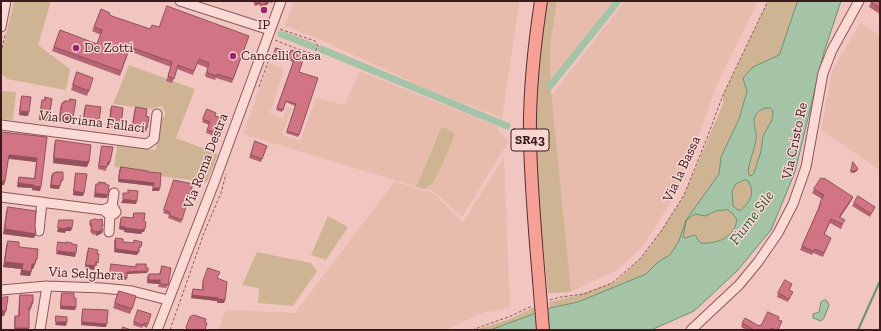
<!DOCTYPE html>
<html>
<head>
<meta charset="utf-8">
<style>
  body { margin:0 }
  #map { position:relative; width:881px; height:331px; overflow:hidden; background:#f1c6c1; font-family:"Zilla Slab",serif }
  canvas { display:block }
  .frame { position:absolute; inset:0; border:2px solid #3a1c1f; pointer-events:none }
</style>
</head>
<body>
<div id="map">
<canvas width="881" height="331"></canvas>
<div class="frame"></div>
</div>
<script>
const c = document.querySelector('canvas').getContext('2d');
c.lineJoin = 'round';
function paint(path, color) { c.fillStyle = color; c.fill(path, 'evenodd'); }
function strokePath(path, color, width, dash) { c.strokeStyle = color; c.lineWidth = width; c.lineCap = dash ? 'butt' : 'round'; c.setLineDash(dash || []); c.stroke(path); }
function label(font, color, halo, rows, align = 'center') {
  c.font = font + ' "Zilla Slab",serif'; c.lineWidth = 3; c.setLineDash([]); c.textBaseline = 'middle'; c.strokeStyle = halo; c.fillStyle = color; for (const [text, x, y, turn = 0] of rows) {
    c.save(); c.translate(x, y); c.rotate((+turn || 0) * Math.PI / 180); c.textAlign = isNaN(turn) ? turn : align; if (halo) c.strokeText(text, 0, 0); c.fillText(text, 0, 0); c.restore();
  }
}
paint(new Path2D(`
  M294,1H516L519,4L502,118L429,90L319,39L285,26Z
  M557,1H613L550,81V46Z
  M625,1H758L717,84L694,150L681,182L664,213L644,245L619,269L571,292L551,96Z
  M860,23L880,35V170L821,130L832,71Z
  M269,63L284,69L270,113L283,118L287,107L292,109L282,135L300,141L316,98L345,105L359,71L499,127L498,131L509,141L462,217L433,191L425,189L433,183L441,168L455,134L441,127L438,132L417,185V187L243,134Z
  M504,157L510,308L482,313L446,330H218L226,310L295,313L394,182L432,192L463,222Z`), '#e7bcad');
paint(new Path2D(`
  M14,1H51L38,45L70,69L66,90L7,79L1,73V55Z
  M547,1H557L550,46V81L571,292L548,293C543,241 537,188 536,135C536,90 541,45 547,1Z
  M768,1H798L779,55L753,67L744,78L747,90L739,119L721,157L719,174L686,220L696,214L705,216L716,211L728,210L733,214L737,220C734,238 717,244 701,243L694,235L685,239L683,237L686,221L679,241L670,255L658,262L646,274L578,302L550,308L549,302L575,296L615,282L640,259L652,244L671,216L684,195L723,104V95Z
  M129,65L195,89L176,138L218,154L207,182L151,175V172L114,167L117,146L156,150L159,123L166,114L162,106L151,109L113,104Z
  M1,91L16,92L13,120L1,119Z
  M765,108H770L773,110L772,120L763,136L761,151L754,173L750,176L749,175L748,171C750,161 754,150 756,140C758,129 746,115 765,108Z
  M441,127L450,130L455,134L441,168L433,183L425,189L417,187V185Z
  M745,180L749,181C755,192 751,201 741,210H738L733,206L732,191L736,184Z
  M328,216L348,227L326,260L311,255Z
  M257,252L311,263L317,271L293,306L258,303L259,288L242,285Z
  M536,306V313L490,330H476L510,319Z`), '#cfb494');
const water = new Path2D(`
  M798,1H841L824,52L795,172L771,230L737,271L694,311L651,330H490L550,308L578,302L646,274L658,262L670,255L679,241L686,220L719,174L721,157L739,119L747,91L743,78L753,67L779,55ZM765,108H770L773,111L772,120L763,136L761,151L754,173L751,176L749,175L748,171C750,160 754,150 756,140C758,129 746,115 765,108ZM745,180L748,181C755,192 751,201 741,210H738L733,206L732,191L736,184ZM728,210L733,214L737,220C734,238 717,244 701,243L698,240L696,236L694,235L685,238L683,237L686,221L690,217L696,214L705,216L716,211Z
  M825,300L827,301L829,305L824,318L821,321L813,318V314L819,312L821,302Z`);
paint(water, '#a4c3a7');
strokePath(water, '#6a9171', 1);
strokePath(new Path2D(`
  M858,330L880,281`), '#6a9171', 2);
strokePath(new Path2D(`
  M281,34L314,47
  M321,49L507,126
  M550,86L618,1`), '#a4c3a7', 7);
const minor = new Path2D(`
  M180,1L270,30
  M1,27L6,1
  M1,125L147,144L154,139L157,114
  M1,197L103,210L110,215L114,214L116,212L114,208L110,207L103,210
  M112,207L114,193
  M39,231L42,202
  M109,232L110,215
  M1,290L47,286L102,288L132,291L168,300
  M40,330L47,286
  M157,330L214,183L281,1
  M691,330L739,285L758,262L778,233L793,204L806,167L823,73L832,50L859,1`);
const major = new Path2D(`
  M539,280C535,233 531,187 530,140C529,94 534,47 541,1`);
strokePath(minor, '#8b575a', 11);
strokePath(major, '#592c31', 14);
strokePath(new Path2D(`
  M275,40L300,50L314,54L318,46L315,41L280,29
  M1,53L5,35
  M1,78V79
  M259,87L268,62
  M550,300L561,297L584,294L612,283L640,259L662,230L684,195L707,138L723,95L768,1
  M170,330L204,233L221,193L226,174
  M472,330L511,316L532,306`), '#8b575a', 1, [3, 2]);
strokePath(minor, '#fbd9d4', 9);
strokePath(major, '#f6a096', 12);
const majorBridge = new Path2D(`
  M539,280L543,330`);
strokePath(majorBridge, '#592c31', 14, []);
strokePath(majorBridge, '#f6a096', 12);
paint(new Path2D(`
  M253,1H273L272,3L269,2L268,4L261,8L259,4L255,6Z
  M880,1V14L869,7L871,2Z
  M101,9L109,15L150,29L159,27L249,36L232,83L216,78L215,80L206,77L205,75L208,68L197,64L193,75L177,69L172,83L166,81L171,67L129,51L120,76L52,51L60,30L97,44L101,35L92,31Z
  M276,48L290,53L299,72L318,78L298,137L286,133L295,106L286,102L282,112L276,110L293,62L273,55Z
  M77,72L89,91L87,96L71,90Z
  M22,96L28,116L19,115L21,99Z
  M45,97L49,118L48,121L39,120L41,103L42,100H44Z
  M70,99L73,118L71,123L59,121L60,108L62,103H63L64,101H69Z
  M86,105L99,121L97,126L82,124L84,110Z
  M112,106L121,125L120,128L109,127L110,110Z
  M136,107L146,116L147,128L145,133L131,131L134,112Z
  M207,109L215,116L226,120L219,138L206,133L209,125L202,122Z
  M1,132L47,137L40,191L32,190V188L17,187L18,180L19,177L34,178L36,162L8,159L5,181L4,185H1Z
  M56,140L89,162L87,167L53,163L54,145Z
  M255,141L267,146L261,162L249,158Z
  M102,146L109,165H107L106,171L98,169L101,149Z
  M121,167L148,172L160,188L159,191H152L153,186L118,182L119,170Z
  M56,172L63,180L61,183H60L59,189L50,188L51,176L53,173H55Z
  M76,173L83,196L73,195L75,176Z
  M174,180L193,184L181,223L168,218L169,215L163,213Z
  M99,182L106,185L107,198L94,197L95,187L96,184H99Z
  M814,189L853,197L851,201L840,218L843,224L841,229L830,223L824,235L831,238L823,257L813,253L812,255L800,250L819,207H818L822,199L812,193Z
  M854,203L875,207L870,217L852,206Z
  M8,207L35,226L34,238L3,234L6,211Z
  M134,213L144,221L145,229L144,232H142L141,234L124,232V230L119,229L120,221L121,218H132Z
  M90,221L102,229V233L96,236L95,234L93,235L90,231L91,228L89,224Z
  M116,238L123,242L133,243L134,240L140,250H139L137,255L114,252V241Z
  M8,241L19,247L35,264L33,269H32L30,276L20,275L21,269L3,267L6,246Z
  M89,248L97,254V266H95L94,270L85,268L87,252Z
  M162,266L168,285L166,288L158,287L159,284L147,283V277L149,274H159Z
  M208,268L217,278L225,300L224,303H217V301L191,298L192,292L193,289L202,290V285Z
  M791,287L789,290L791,295L788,302L777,297L778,293Z
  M119,291L132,309L130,314L113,308Z
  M62,293L74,298L76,307L75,310L60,309L61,296Z
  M20,295L33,303L30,311H29L28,330H14V319L15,316H18L19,299Z
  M83,309L106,327L81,325L82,312Z
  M138,310L151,314L147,328L143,326L142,328L133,325Z
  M778,320L780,325L778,330H746L741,327L742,323L759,326Z`), '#b46472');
paint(new Path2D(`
  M269,1L268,4L261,8L262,5Z
  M260,2L259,4L255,6L256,3Z
  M20,111L29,112L28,116L19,115Z
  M60,116L73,118L71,123L59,121Z
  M40,117L49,118L48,121L39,120Z
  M84,120L99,121L97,126L82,124Z
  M110,123L121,125L120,128L109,127Z
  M133,126L147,128L145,133L131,131Z
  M9,155L37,158L36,162L8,158Z
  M54,158L89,162L87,167L53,163Z
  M108,162H110L109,165H106Z
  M858,169L857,171L854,173L850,172L851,171Z
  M119,179L154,183L153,186L118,182Z
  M1,181H5L4,185H1Z
  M18,183L34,185L32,188L17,187Z
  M51,185L60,186L59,189L50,188Z
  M33,186L41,187L40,191L32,190Z
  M153,188H160L159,191H152Z
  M74,191L84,193L83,196L73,195Z
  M95,193L108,195L107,198L94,197Z
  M853,197L851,201L837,221L839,217Z
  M123,199L137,201L136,204L121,203Z
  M120,226L125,227L124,230L119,229Z
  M67,227L72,228L71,231H66L65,233L57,232L58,228Z
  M125,228L143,229H145L144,232H142L141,234L124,232Z
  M5,229L36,234L34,238L3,234Z
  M103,230L102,233L96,236L97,232Z
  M116,249L139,252L137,255L114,252Z
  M57,251L76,253L75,257L56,254Z
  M36,259H37L33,269H30L32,264Z
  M5,262L23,264L21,269L3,267Z
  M86,265L95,266L94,270L85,268Z
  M22,270L31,272L30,276L20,275Z
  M148,271L147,273L127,274V272Z
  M110,276L127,278L126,280L109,278Z
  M148,280H160L159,284L147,283Z
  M192,295L218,298L217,301L191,298Z
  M218,299L225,300L224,303H217Z
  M61,306L76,307L75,310L60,309Z
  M1,311H6L4,316H1Z
  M56,322H67L66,326L55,325Z
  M82,322L107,324L106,327L81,325Z
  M15,328H29L28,330H14Z`), '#92515c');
const building = new Path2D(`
  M255,1H269L262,5L260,2L256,3Z
  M872,1H880V8L871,2Z
  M167,6L249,36L233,79L217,74V76L208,73L207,71L209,63L199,59L194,71L178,65L174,79L168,76L172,62L130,47L121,71L54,47L60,30L97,44L102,30L94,27L101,9L110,13L109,15L150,29L152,25L159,27Z
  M276,48L290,53L291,50L305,54L299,72L318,78L299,135L287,131L296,104L286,101L283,110L277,108L294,60L274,54Z
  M77,72L93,78L89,91L73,85Z
  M22,96L31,97L29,112L20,111Z
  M45,97L52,99L49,118L40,117L42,100H45Z
  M70,99L76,100L73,118L60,116L62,103H64V101H70Z
  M86,105L101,107L99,121L84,120Z
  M112,106L123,108L121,125L110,123Z
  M136,107L147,109L146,116L149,117L147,128L133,126Z
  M207,109L216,113L215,116L226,120L221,135L207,130L210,122L203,119Z
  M1,132L47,137L41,187L33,186L34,185L18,183L19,177L35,179L37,158L9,155L5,181H1Z
  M56,140L91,145L89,162L54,158Z
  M255,141L267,146L262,159L251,155Z
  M102,146L113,147L110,162H108L107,167L99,166Z
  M853,162L858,169L855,171H851Z
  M121,167L148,171V172L161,173L160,188H153L154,183L119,179Z
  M56,172H63V180H61L60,186L51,185L53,173H56Z
  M76,173L87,174L84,193L74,191Z
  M821,178L823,179L824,178L853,197L839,217L845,220L842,224L831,219L824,234L831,238L824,253L815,249L813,251L802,246L821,203L820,202L824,195L814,189Z
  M174,180L193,184L182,220L169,215L170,212L164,210Z
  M99,182L106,183V185H109L108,195L95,193L96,184H99Z
  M128,190L138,191L137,201L123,199V193H128Z
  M858,196L875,207L871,214L854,203Z
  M8,207L36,211L35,226L36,234L5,229Z
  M134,213H145L144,221L146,222L145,229H143V230L125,228V227L120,226L121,218L123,217L133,218Z
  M96,219L97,220L102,219L103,226H101L103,230L97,232V231L95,232L91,228L92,226L90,221Z
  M59,220H73L72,228L67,227L66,229L58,228Z
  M116,238L123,239V242L134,243V240L142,242L141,247H139V252L116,249Z
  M8,241L19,242V247L38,249L37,259H36L35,264H32L31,272L22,270L23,264L5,262Z
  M58,242L66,243V242L72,243V244L77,245L76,253L57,251Z
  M89,248L98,250L97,254H99L98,263L96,262L95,266L86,265Z
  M111,264L136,267V264H146V268H148V271L127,272V278L110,276Z
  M162,266L171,268L168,285L160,284V280H148L149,274H160Z
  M208,268L220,272L217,278L227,282L225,300L218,299V298L192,295L193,289L203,290V281Z
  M785,280L792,284L789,290L793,292L789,299L778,293Z
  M119,291L136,296L132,309L115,303Z
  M62,293H74V298H76V307L61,306Z
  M20,295H33V303H31V307H29V328H15V316H19Z
  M8,297L6,311H1V298Z
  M83,309L108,310L107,324L82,322Z
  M138,310L151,314L148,324L144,323L143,325L134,322Z
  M768,312L779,317L778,320L782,321L778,330H775L771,328L770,330H753H754L742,323L745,318L759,326L760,325H761Z
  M194,315L206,319L205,323H207L205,330H187L186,327L190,317Z
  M56,316L67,317V322H56Z
  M123,327L131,330H122Z`);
paint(building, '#d17484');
strokePath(building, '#92515c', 1);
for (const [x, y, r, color] of [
  [264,10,4,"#9e236c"],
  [76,48,4,"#9e236c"],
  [233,56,4,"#9e236c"]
]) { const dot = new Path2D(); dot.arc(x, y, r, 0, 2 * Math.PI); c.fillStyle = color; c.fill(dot); strokePath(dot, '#f8d6d1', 1.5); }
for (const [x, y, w] of [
  [530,140,38]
]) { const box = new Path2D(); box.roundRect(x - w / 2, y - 11, w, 22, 3); c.fillStyle = '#f8d6d1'; c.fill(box); strokePath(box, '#3a1c1f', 1); }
label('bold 13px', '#3a1c1f', null, [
  ["SR43",530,140]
]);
label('14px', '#3a1c1f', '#f8d6d1', [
  ["IP",264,25,"center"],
  ["De Zotti",84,48],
  ["Cancelli Casa",241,56]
], 'left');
label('14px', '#3a1c1f', '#f8d6d1', [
  ["Via Oriana Fallaci",92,122,7],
  ["Via Cristo Re",795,141,-78],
  ["Via Roma Destra",206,161,-69],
  ["Via la Bassa",682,169,-65],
  ["Via Selghera",86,274,3]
]);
label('italic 15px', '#2b5b3c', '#f8d6d1', [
  ["Fiume Sile",752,218,-53]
]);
</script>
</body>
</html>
